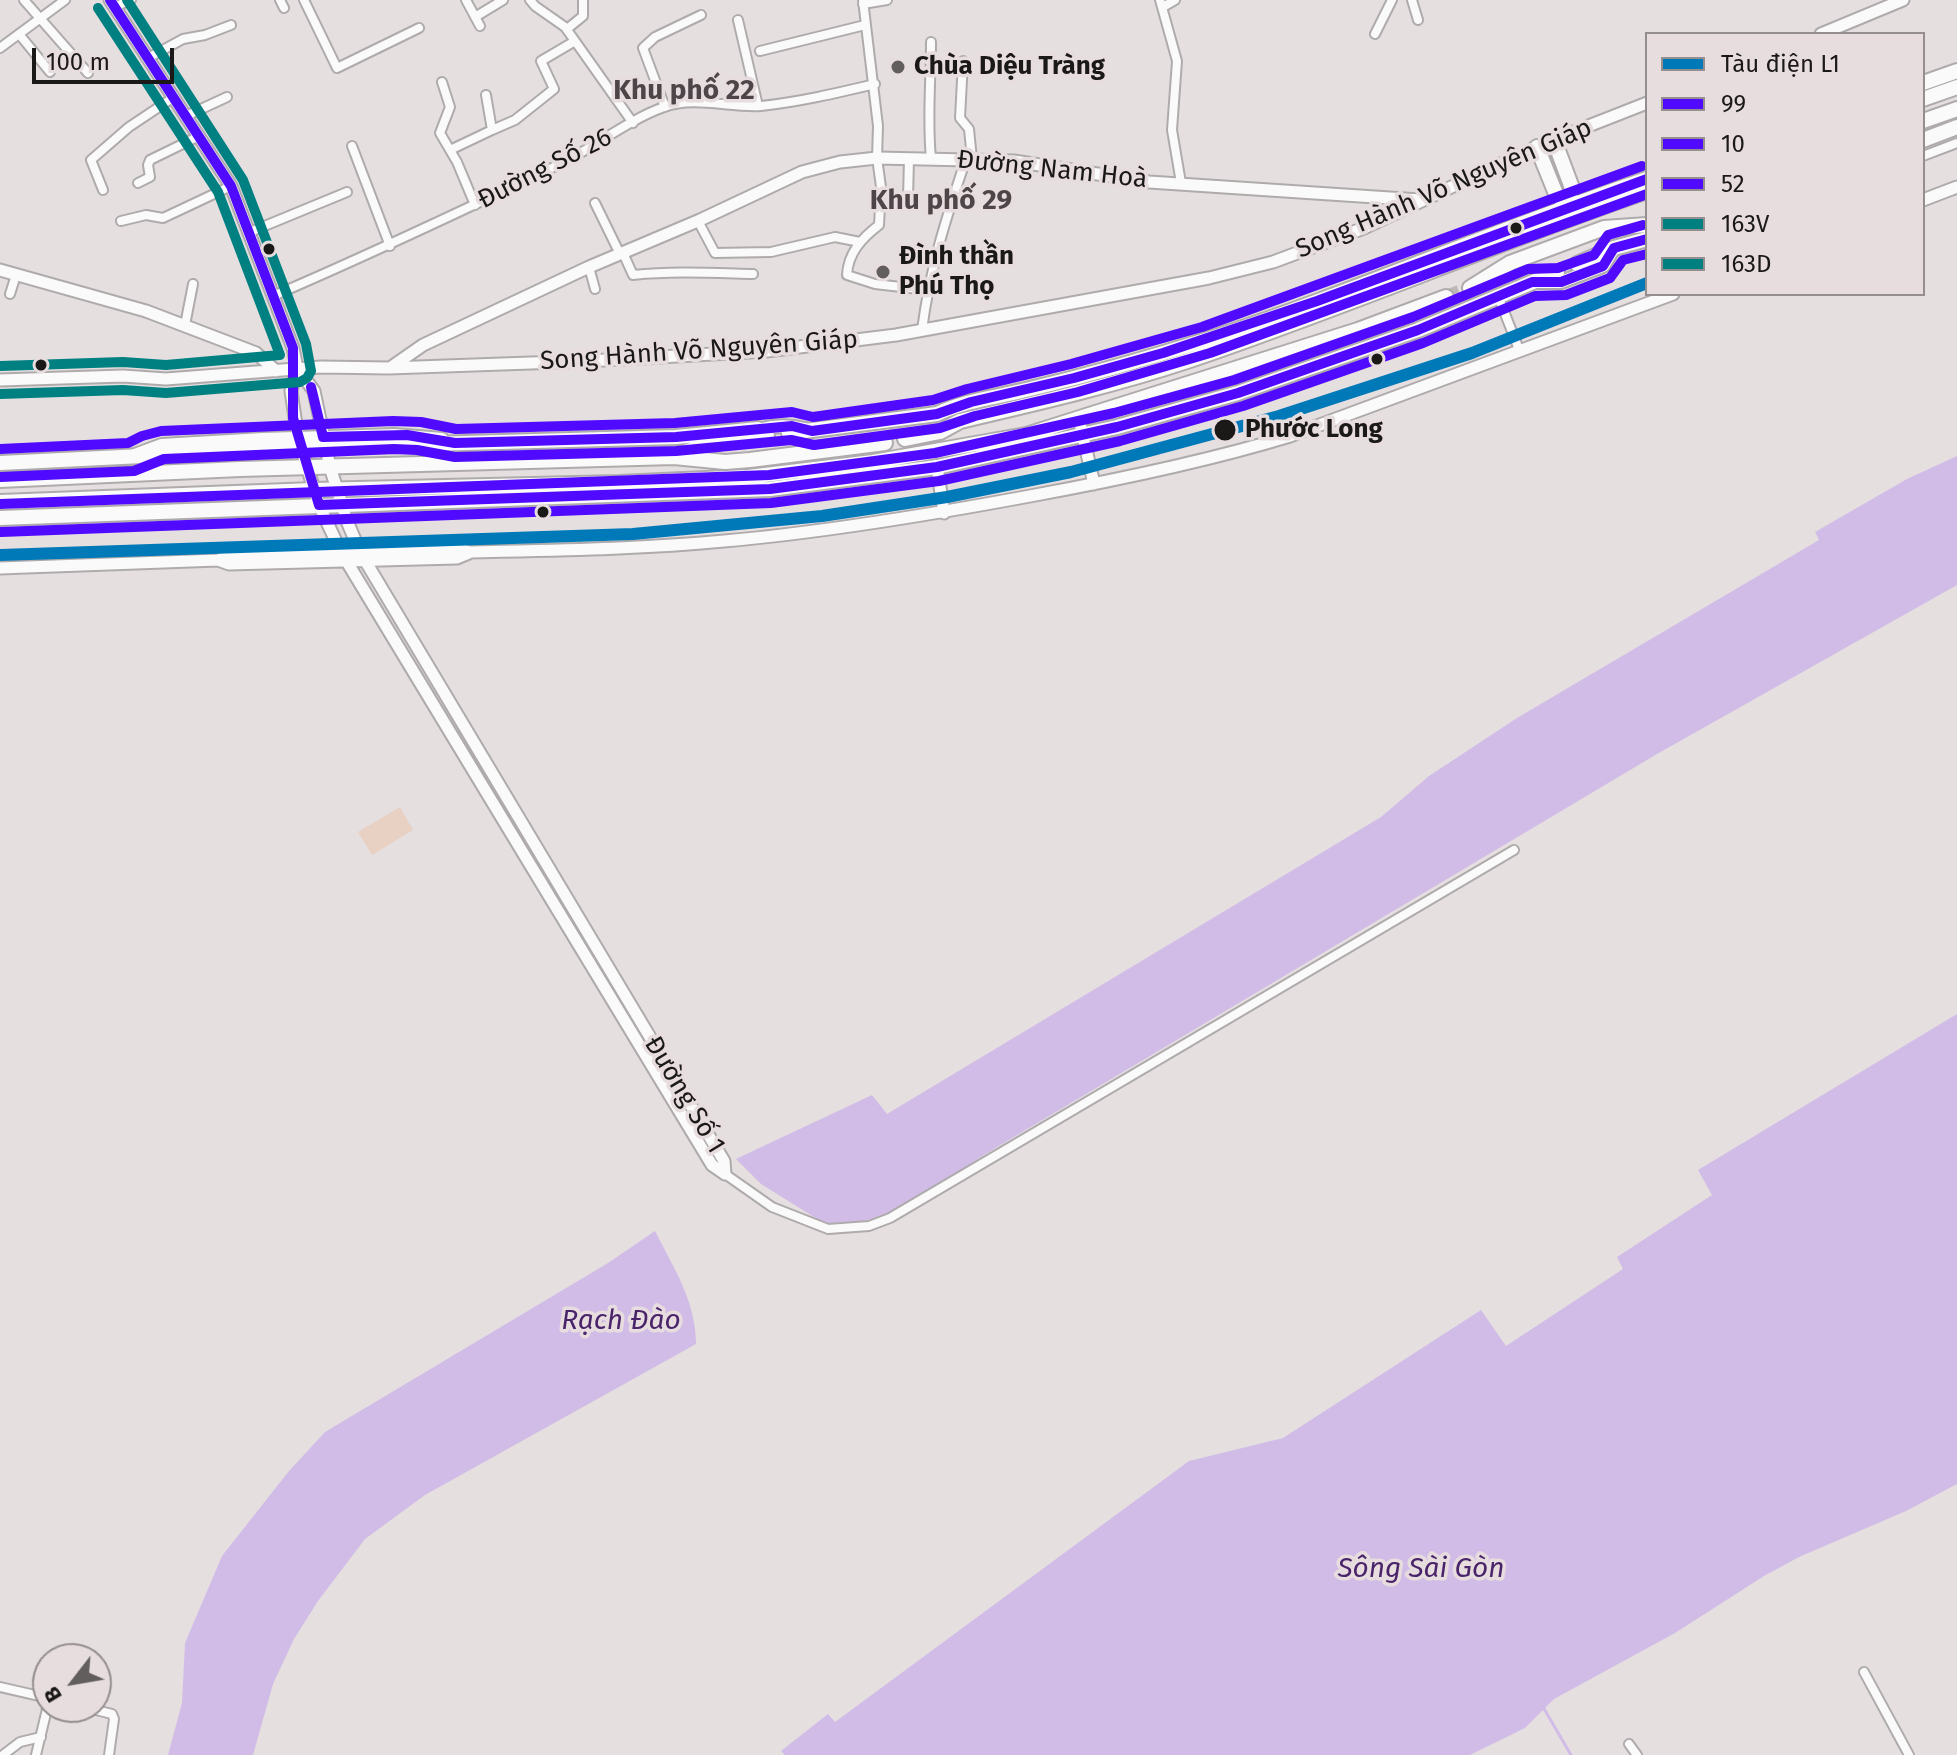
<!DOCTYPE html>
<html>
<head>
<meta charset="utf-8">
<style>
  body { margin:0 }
  #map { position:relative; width:1957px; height:1755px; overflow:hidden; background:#e5dfe0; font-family:"Fira Sans",sans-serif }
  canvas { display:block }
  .legend { position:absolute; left:1645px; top:32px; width:280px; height:264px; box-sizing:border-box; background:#e7dddf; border:2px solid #958e8f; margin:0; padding:10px 14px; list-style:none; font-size:24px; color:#1b1818 }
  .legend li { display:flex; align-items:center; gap:16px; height:40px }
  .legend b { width:40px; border:2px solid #958e8f }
  .north { position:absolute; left:32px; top:1643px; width:80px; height:80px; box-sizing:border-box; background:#e7dddf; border:2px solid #958e8f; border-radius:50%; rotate:239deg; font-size:22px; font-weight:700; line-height:32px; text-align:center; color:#1b1818 }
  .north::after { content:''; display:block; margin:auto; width:28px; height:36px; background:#625e5e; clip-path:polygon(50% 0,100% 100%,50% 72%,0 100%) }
  .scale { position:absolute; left:32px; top:48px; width:142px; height:36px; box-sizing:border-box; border:4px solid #1b1818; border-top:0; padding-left:10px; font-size:24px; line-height:28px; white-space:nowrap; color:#1b1818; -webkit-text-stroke:6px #e7dddf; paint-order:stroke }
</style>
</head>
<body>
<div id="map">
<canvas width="1957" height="1755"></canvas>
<ul class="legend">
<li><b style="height:10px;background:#0079b8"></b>Tàu điện L1</li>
<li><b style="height:10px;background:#4f0aff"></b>99</li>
<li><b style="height:10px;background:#4f0aff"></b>10</li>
<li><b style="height:10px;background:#4f0aff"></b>52</li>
<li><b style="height:10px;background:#008080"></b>163V</li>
<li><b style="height:10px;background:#008080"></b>163D</li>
</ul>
<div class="north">B</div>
<div class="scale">100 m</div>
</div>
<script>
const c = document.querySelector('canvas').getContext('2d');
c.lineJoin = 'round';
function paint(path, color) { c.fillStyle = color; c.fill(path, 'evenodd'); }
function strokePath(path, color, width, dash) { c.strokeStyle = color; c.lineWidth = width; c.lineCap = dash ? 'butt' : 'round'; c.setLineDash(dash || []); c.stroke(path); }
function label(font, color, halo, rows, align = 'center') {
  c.font = font + ' "Fira Sans",sans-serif'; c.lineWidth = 7; c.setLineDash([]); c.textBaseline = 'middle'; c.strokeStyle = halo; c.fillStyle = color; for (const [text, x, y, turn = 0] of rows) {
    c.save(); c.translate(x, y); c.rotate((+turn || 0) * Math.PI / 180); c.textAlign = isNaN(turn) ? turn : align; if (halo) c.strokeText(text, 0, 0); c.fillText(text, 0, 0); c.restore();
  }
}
paint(new Path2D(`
  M400,807L413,830L372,855L358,832Z`), '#e8d0c2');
paint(new Path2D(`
  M1957,456V585L1657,754L992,1150C946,1178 877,1236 822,1222L761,1184L736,1159L872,1095L887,1114L1381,817L1429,776L1517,718L1819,540L1815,532L1907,479Z
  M1957,1014V1484L1906,1511L1799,1557L1764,1576L1675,1633L1554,1699L1525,1728L1470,1755H785L781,1751L828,1714L835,1722L1189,1461L1283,1438L1481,1310L1506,1346L1623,1269L1617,1257L1712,1195L1698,1170Z
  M655,1231C674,1269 696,1301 696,1344L425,1495L365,1539L318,1601L294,1639L273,1684L253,1755H168L182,1703L185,1643L222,1556L289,1471L325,1432L608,1263Z`), '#d1bce7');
strokePath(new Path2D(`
  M1543,1707L1571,1755`), '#d1bce7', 3);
strokePath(new Path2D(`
  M1446,297L1470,288`), '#bdb7b8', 14, [14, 7]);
const street = new Path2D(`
  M24,0L88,73
  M280,0L284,8
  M304,0L337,68L419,28
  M466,0L480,26
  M530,0L535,6L565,27L575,41
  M863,0L878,126L877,158L881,187L879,225C862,238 848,253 847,275L875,284L927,290
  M1160,0L1177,61L1172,130L1181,183
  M1412,0L1418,20
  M863,4L887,0
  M114,7L131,0
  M1163,7L1175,0
  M475,17L503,0
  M738,20L758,106
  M567,29L583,16V0
  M19,34L50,72
  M1375,34L1392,0
  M0,48L65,0
  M760,51L865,25
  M148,58L183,39L205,35L231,25
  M963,61L960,118L969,129L972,159
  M442,82L450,107L440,133L457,162L475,205
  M486,95L492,130L515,120L554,89L541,61L575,41L633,123
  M665,107L643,48L655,37L701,15
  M186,116L227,97
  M352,146L390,246
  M450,150L492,130
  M1923,156L1957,143
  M931,158C927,120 931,81 931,42
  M138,183L150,177L148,165L150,160L199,136
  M103,190L91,160L129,127L174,97
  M908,199L909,158
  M595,203L620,254
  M121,221L146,215L163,218L231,186
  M698,221L715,253L771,252L835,237L860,242
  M250,232L347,192
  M623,253L633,275C673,271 712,273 753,274
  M589,267L595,289
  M10,294L16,275
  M273,296C371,254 466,209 562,163C596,146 628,120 664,107C695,96 729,108 761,106C799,102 837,93 875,84
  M1498,296L1520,352
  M185,325L193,284
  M922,330C930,268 946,218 966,159
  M725,1174L772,1207L828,1229L869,1226L890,1218L1514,850
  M1864,1672L1909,1755
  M0,1687L48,1698
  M84,1707L112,1714L114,1719L109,1755
  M1629,1744L1637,1755
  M3,1755L20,1742L41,1737
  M36,1755L48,1705`);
const secondary = new Path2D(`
  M110,0L231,186L293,348L297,368L291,391L298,438L319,505L341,552L712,1165L725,1174
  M1821,34L1903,0
  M1923,200L1957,187
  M0,270L146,311L256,353L276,371
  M297,368L314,391L330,467L347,521L360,552L724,1161L725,1174
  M390,368L423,345L589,267L700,220L802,172L840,162L877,158L1014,161L1149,182L1420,200
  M0,380L123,376L166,379L321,367L389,368L587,361L767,351L896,335L1209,278L1273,262L1364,228L1545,143L1647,103
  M1079,419L1094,484
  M937,467L944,513
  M218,560L229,564L457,558L469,553
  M0,568L218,560L229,556L456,548L470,552C555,550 640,549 724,541C827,532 928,515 1030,496C1117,480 1205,462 1290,436L1673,294`);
const primary = new Path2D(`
  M1535,282H1561L1603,266L1614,248
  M753,433C767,425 789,425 805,429
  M135,455L162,445L263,439L394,435L442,439`);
const highway = new Path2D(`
  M1923,83L1957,71
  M1923,99L1957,87
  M1923,121L1957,109
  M1923,140L1957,127
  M1537,147L1556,194L1567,205L1572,188L1554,140
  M1577,264L1614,248L1647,239
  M1470,288L1510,263L1604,228L1647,225
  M789,433L937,414C966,400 999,397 1030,389C1089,375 1149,358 1206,340C1355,292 1499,228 1647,179
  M905,439L940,432L960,421C1037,403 1115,385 1190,360C1344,308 1493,244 1647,191
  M678,455C705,443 738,438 767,436
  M0,463L325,447L676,437L758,429
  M0,480L240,469L674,457L725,462L750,460L885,443
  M0,502L313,490L619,483L748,477L873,462L1026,435L1358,330L1446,297
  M0,518L770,489L937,467L1117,427L1238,393L1418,330L1557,272`);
strokePath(street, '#afabac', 12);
strokePath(secondary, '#afabac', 15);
strokePath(primary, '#afabac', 16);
strokePath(highway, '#afabac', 18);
strokePath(street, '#fbfafa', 8);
strokePath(secondary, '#fbfafa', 11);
strokePath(primary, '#fbfafa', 12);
strokePath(highway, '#fbfafa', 14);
strokePath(new Path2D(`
  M110,0L231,186L293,348V418L319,505L770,489L937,467L1117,427L1238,393L1418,330L1532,282H1561L1603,266L1614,248L1647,239
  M311,387L323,437L407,435L455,443L676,437L792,426L812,431L937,414L971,402L1074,378L1163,353L1317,301L1647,179`), '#4f0aff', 10);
strokePath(new Path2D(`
  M1,477L134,471L164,459L394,449L417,450L455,457L676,451L791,440L814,445L940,428L975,416L1078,392L1210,353L1647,194
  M1,532L771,503L939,481L1120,441L1243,406L1423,343L1535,296L1566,295L1610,278L1623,260L1647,254`), '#4f0aff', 10);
strokePath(new Path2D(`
  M0,449L128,443L142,436L161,431L393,421L421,422L456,429L675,423L792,412L813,417L933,400L967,389L1071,364L1202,327L1642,166
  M0,504L769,475L935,453L1114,413L1234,380L1413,317L1528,269L1558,268L1594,255L1608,235L1643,225`), '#4f0aff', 10);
strokePath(new Path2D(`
  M0,394L123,390L166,393L300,382L307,378L311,371L306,344L243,180L127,0`), '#008080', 10);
strokePath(new Path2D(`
  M0,366L123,362L166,365L280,355L218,192L98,8`), '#008080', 10);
strokePath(new Path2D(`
  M0,555L633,534L822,516L947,497L1071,472L1279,416L1472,353L1647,283`), '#0079b8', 12);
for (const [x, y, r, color] of [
  [898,67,8,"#625e5e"],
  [1516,228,7,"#1b1818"],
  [269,249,7,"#1b1818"],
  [883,272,8,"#625e5e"],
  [1377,359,7,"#1b1818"],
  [41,365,7,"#1b1818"],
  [1225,430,12,"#1b1818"],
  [543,512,7,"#1b1818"]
]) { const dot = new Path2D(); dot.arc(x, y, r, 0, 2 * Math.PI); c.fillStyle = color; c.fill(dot); strokePath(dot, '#e7dddf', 3); }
label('bold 26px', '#1b1818', '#e7dddf', [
  ["Chùa Diệu Tràng",914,67],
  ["Đình thần",899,257],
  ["Phú Thọ",899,287]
], 'left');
label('26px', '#1b1818', '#e7dddf', [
  ["Đường Số 26",545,169,-27],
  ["Đường Nam Hoà",1052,170,6],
  ["Song Hành Võ Nguyên Giáp",1444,189,-23],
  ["Song Hành Võ Nguyên Giáp",699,351,-4],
  ["Đường Số 1",684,1095,59]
]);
label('bold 26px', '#1b1818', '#e7dddf', [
  ["Phước Long",1245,430]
], 'left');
label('bold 28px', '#4d4547', '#e7dddf', [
  ["Khu phố 22",684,91],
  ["Khu phố 29",941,201]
]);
label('italic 28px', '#49246a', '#e7dddf', [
  ["Rạch Đào",621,1321],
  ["Sông Sài Gòn",1421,1569]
]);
</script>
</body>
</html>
